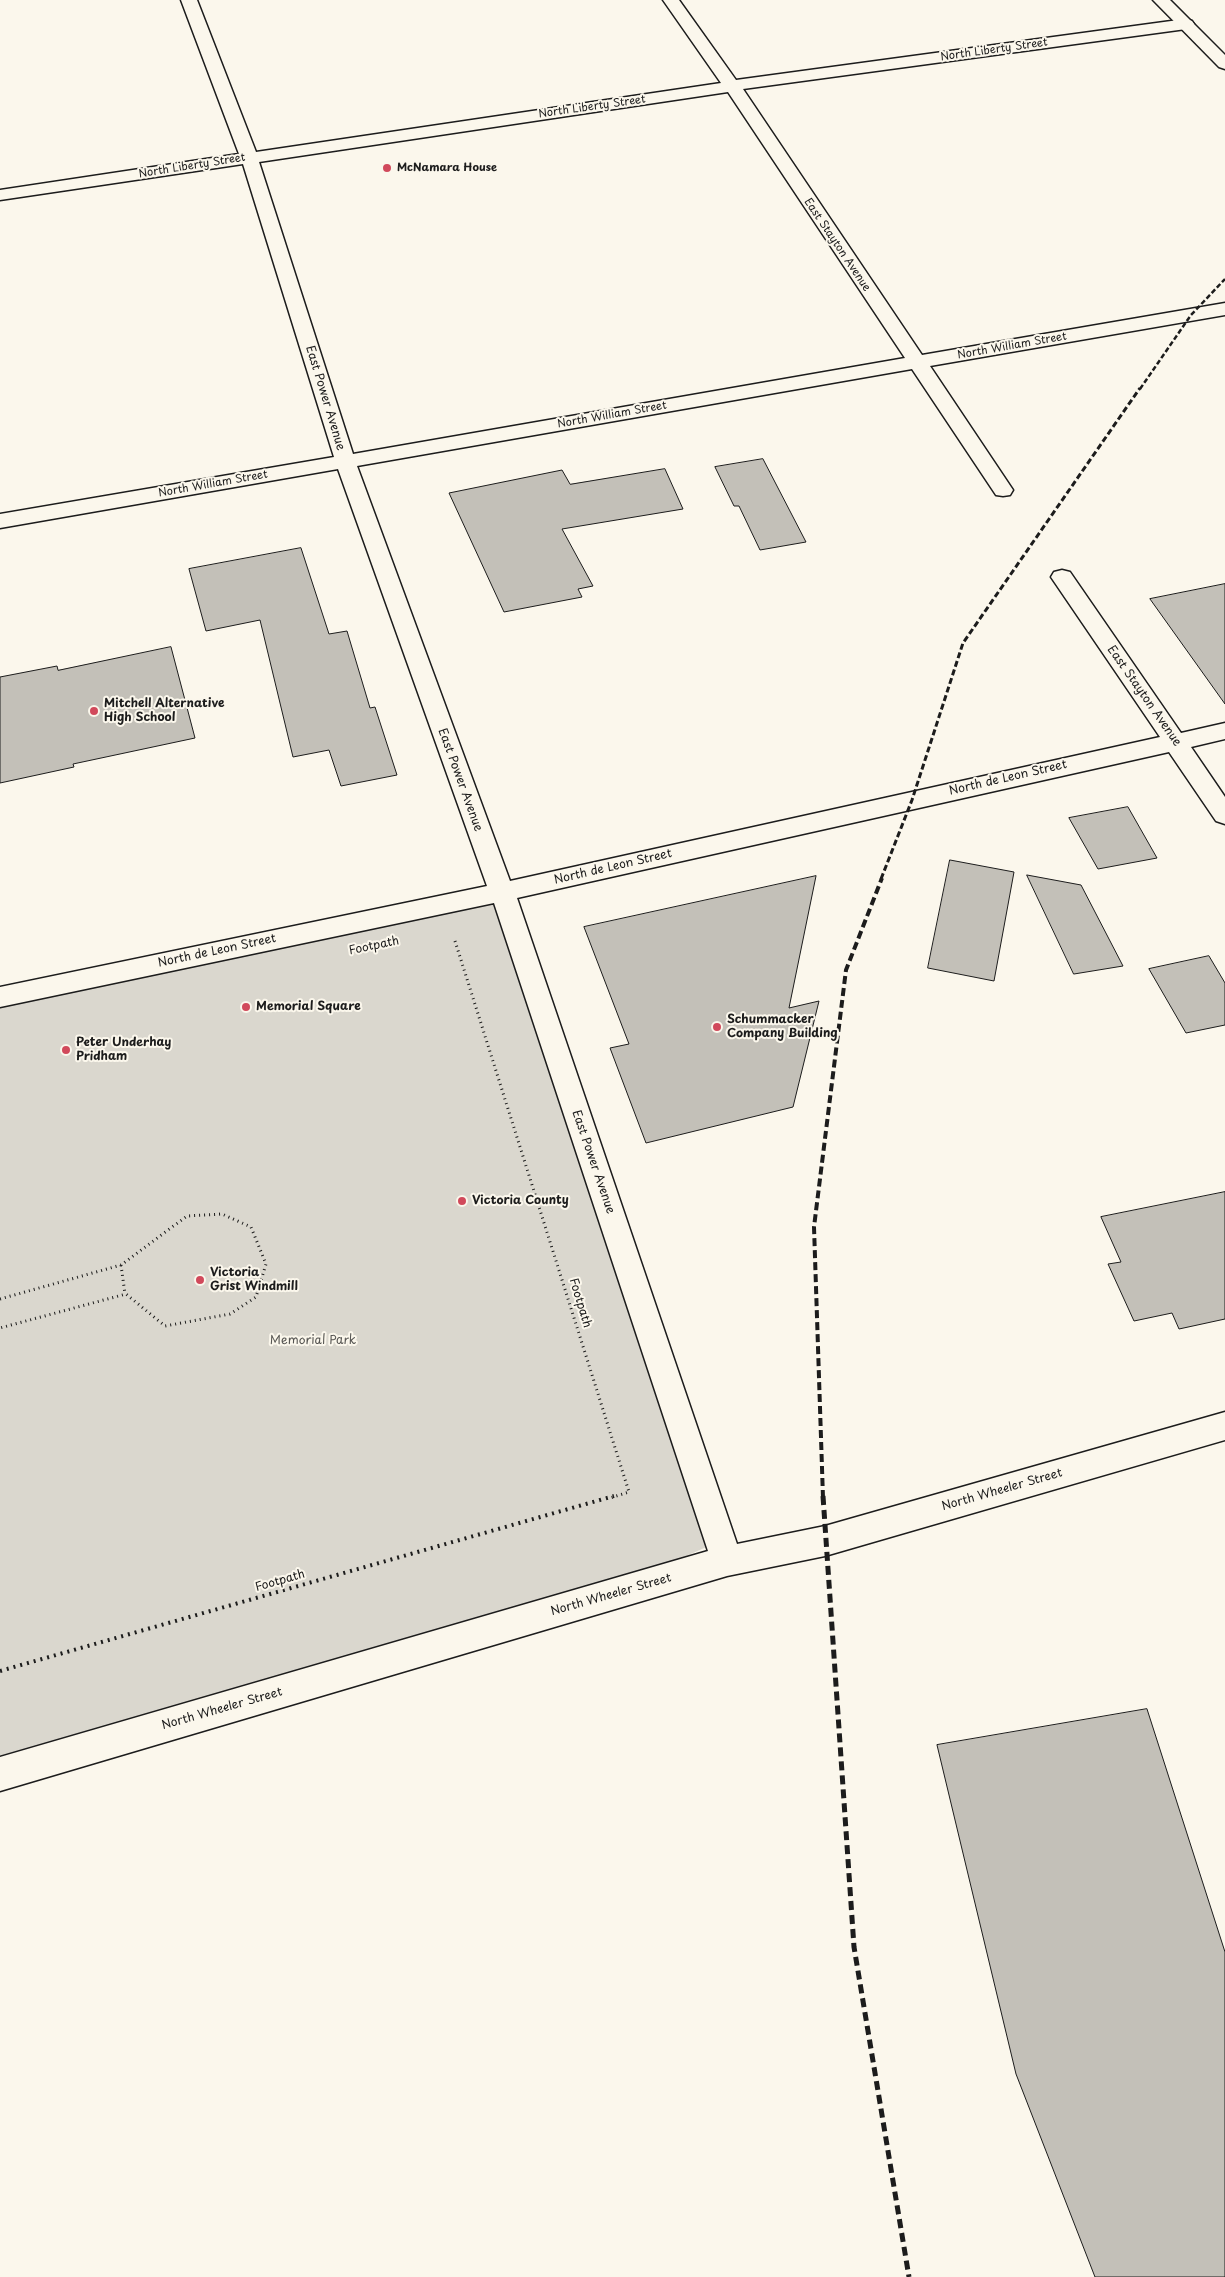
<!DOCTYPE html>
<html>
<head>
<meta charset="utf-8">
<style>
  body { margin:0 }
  canvas { display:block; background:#fbf7ec }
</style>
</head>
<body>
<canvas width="1225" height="2277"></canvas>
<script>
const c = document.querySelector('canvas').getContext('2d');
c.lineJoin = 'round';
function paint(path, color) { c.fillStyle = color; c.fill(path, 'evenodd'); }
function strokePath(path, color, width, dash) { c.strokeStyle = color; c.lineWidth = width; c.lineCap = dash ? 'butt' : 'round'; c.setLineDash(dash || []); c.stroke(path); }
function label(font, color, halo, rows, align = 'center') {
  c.font = font + ' "Playpen Sans",sans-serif'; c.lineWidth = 4; c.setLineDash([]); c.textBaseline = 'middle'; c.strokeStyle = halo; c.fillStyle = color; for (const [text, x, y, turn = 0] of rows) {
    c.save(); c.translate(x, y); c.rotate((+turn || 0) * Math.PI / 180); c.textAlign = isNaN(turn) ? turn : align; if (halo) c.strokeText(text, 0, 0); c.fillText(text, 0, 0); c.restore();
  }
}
paint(new Path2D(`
  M495,901L711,1545L659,1568L0,1756V1005Z`), '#dad7ce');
const building = new Path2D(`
  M763,459L806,542L760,550L739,506H734L715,467Z
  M665,469L683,509L562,529L593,586L578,589L582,597L504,612L449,493L562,470L570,484Z
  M301,548L329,634L347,631L370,708L375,707L397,775L341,786L329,750L293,757L260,620L206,631L189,569Z
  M1225,584V704L1150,599Z
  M171,647L195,738L73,764L74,767L0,783V677L57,666L58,670Z
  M1128,807L1157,858L1098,869L1069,818Z
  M950,860L1014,872L994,981L928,968Z
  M1027,875L1081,885L1123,966L1074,974Z
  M816,876L789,1008L819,1001L793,1107L646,1143L610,1048L629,1044L584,927Z
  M1209,956L1225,983V1025L1186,1033L1149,969Z
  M1225,1192V1319L1179,1329L1172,1313L1134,1321L1108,1264L1121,1262L1101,1217Z
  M1147,1709L1225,1952V2277H1095L1016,2074L937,1745Z`);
paint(building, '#c3c0b8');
strokePath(building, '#1c1c1c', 1);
const minor = new Path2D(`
  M181,0H197L256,152L721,83L663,0H679L736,80L1186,19L1192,21L1194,24L1192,27L1186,29L743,89L922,355L1225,303V315L930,366L1013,490L1010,495L1003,496L996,495L912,369L357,466L510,881L1160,737L1051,577L1054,572L1062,570L1070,572L1181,733L1225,723V739L1191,747L1225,797V824L1216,821L1169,752L517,898L737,1544L825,1526L1225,1412V1440L825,1556L727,1576L0,1791V1757L708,1551L494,903L0,1007V987L487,886L338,469L0,528V514L334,457L243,164L0,200V190L239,154ZM728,92L905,358L353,454L259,162Z`);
const tertiary = new Path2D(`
  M1153,0H1170L1225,55V69L1219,67Z`);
strokePath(minor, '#1c1c1c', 3);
strokePath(tertiary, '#1c1c1c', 3);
strokePath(new Path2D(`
  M455,941L629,1492L610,1498
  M121,1265L125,1294
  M0,1299L121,1265L187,1216L222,1214L251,1227L266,1264L256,1297L230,1314L165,1326L126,1294L0,1328`), '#1c1c1c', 3, [1, 4]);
strokePath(new Path2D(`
  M0,1671L614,1496`), '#1c1c1c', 4, [2, 5]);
paint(minor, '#fbf7ec');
paint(tertiary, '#fbf7ec');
strokePath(new Path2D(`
  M1140,389L1191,315L1225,279`), '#1c1c1c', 2.5, [5, 2.5]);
strokePath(new Path2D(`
  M881,879L912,800L963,643L1140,388`), '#1c1c1c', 3, [6, 3]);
strokePath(new Path2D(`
  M823,1498L814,1227L846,970L882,878`), '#1c1c1c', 4, [8, 4]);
strokePath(new Path2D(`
  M823,1496L854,1947L909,2277`), '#1c1c1c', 5, [9, 5]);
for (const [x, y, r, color] of [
  [387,168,5,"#d1495b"],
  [94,711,5,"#d1495b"],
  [246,1007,5,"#d1495b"],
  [717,1027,5,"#d1495b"],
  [66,1050,5,"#d1495b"],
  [462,1201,5,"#d1495b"],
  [200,1280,5,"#d1495b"]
]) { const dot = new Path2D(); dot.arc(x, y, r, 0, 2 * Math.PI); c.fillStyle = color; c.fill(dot); strokePath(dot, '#fbf7ec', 2); }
label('11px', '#1c1c1c', '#fbf7ec', [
  ["North Liberty Street",994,50,-8],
  ["North Liberty Street",592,107,-8],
  ["North Liberty Street",192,166,-9],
  ["East Stayton Avenue",837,245,56],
  ["North William Street",1012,346,-10],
  ["North William Street",612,415,-10],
  ["North William Street",213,484,-10]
]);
label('bold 11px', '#1c1c1c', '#fbf7ec', [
  ["McNamara House",397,168]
], 'left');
label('12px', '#1c1c1c', '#fbf7ec', [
  ["East Power Avenue",325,398,73],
  ["East Stayton Avenue",1144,696,55],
  ["North de Leon Street",1008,778,-13],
  ["East Power Avenue",460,780,70],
  ["North de Leon Street",613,867,-13],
  ["Footpath",374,946,-12],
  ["North de Leon Street",217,951,-12],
  ["East Power Avenue",593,1162,71],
  ["Footpath",580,1303,73],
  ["North Wheeler Street",1002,1490,-16],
  ["Footpath",280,1581,-16],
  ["North Wheeler Street",611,1595,-16],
  ["North Wheeler Street",222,1709,-16]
]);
label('bold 12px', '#1c1c1c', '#fbf7ec', [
  ["Mitchell Alternative",104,704],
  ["High School",104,718],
  ["Memorial Square",256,1007],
  ["Schummacker",727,1020],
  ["Company Building",727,1034],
  ["Peter Underhay",76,1043],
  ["Pridham",76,1057],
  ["Victoria County",472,1201],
  ["Victoria",210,1273],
  ["Grist Windmill",210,1287]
], 'left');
label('12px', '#555451', '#fbf7ec', [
  ["Memorial Park",313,1341]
]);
</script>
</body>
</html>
